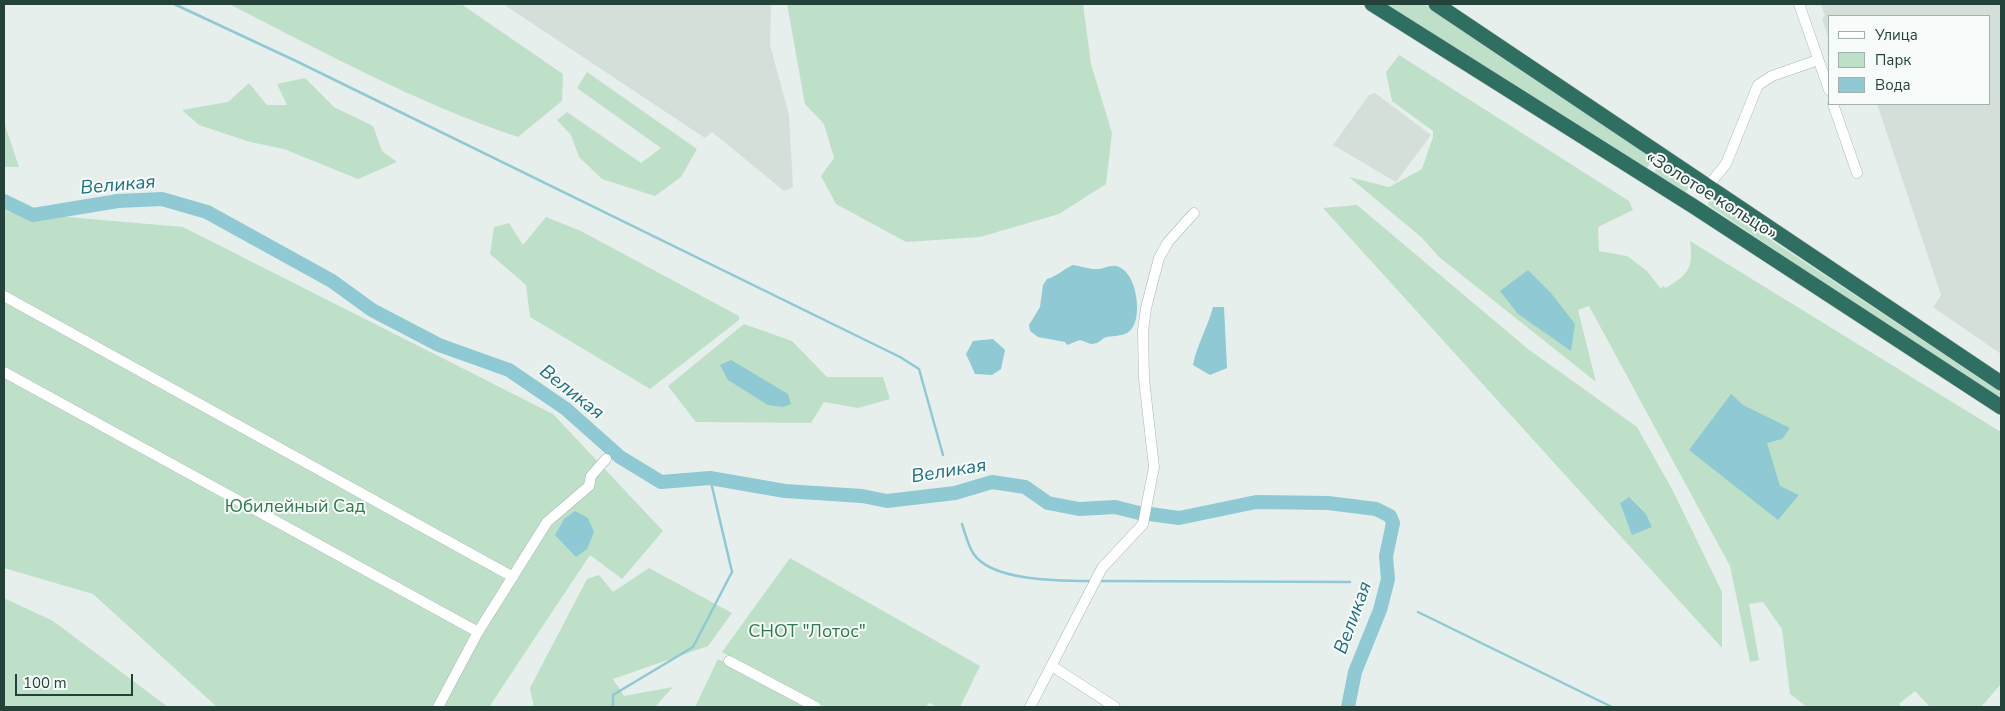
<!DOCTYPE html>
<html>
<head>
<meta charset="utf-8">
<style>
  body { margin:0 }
  #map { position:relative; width:2005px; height:711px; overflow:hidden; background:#e6efeb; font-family:"Nunito Sans",sans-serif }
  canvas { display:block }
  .frame { position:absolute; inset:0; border:5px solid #24423a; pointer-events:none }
  .legend { position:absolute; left:1828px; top:15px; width:162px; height:90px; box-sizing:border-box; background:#f7fbf9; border:1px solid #a3b1ad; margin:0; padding:6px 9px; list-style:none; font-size:15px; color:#24423a }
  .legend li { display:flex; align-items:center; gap:10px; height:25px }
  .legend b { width:25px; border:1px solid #a3b1ad }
  .scale { position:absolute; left:15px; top:674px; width:118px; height:22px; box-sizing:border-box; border:2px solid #24423a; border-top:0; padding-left:6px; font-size:15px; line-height:18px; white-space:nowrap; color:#24423a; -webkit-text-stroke:4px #f7fbf9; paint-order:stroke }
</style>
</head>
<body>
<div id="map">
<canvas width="2005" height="711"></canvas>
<div class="frame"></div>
<ul class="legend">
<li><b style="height:6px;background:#fff"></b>Улица</li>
<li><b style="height:14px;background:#bfe0c8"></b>Парк</li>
<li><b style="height:14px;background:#8ec9d4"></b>Вода</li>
</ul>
<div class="scale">100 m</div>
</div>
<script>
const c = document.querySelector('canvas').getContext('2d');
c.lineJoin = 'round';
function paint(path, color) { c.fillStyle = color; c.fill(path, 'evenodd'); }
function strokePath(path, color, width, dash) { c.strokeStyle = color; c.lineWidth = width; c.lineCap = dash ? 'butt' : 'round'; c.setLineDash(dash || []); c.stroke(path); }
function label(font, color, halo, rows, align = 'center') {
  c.font = font + ' "Nunito Sans",sans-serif'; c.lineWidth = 4; c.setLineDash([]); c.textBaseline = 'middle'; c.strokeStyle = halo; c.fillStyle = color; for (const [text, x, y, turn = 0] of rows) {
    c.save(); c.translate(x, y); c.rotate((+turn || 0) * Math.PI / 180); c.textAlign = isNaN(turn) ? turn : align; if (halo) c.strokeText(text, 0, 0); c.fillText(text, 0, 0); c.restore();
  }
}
paint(new Path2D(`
  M503,4H771L770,45L789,115L793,187L784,191L712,132L705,138Z
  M1821,4H2001V354L1933,307L1941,295L1877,104H1989V16H1829V40L1822,18L1825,16Z
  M1375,93L1431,135L1396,182L1333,145L1369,95Z`), '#d4dfda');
paint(new Path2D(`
  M229,4H461L563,74L562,101L518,137C417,103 323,52 229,4Z
  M787,4H1083L1091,64L1112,133L1106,184L1059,214L980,237L906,242L836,204L821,176L834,158L824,124L805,104Z
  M1385,4H1424L1440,13L1653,158L1647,168Z
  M1399,55L1629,201L1633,210L1598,227L1599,251L1627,256L1647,271L1661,289L1663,286L1666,288C1688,274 1694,269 1690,241L2001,432V684L1981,707H1930L1915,691L1899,704L1902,707H1807L1790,694L1782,629L1763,602L1749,604L1759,660L1750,662L1730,566L1589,306L1578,310L1596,382L1439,257L1421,237L1349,177L1389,187L1422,169L1433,137V131L1392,101L1386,72Z
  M587,72L697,149L681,177L655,196L602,179L579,157L571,135L557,120L567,112L641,163L661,148L577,88Z
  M305,78L334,107L373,126L382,151L397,162L358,179L284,149L250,142L199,125L182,110L228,102L249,83L267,105H287L277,84Z
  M4,122L19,167H4Z
  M1660,162L1691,184L1686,192L1654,173Z
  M1709,199L2001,392V401L1708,205Z
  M1357,205L1528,349L1637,427L1672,489L1722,592V648L1323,208Z
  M4,209L10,212L183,227L553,414L663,531L622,579L590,555L489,707H217L93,594L4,568Z
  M546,217L581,231L739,316V320L650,389L530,317L526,285L490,254L494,227L509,223L523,245Z
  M744,324L792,341L827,377H883L890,399L858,408L824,402L811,423L696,422L668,386Z
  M790,558L980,666L960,707H939L929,703L926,707H825L722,652Z
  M649,568L732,613L708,646L613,679L624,696L673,687L655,707H534L530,688L587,579L599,575L613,592Z
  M4,598L53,621L168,707H4Z
  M718,659L808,707H695Z`), '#bfe0c8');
paint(new Path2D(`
  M1073,265C1081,266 1091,270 1099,269C1107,268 1113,263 1121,268C1138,277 1144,324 1127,333C1120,337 1111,335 1104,338C1100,341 1097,344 1091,344C1087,343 1084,341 1080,340L1067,345L1065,342L1038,337L1030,331L1029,325L1040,307L1043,285L1047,279C1058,276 1063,269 1073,265Z
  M1528,270L1551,293L1575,324L1571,351L1518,314L1500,291Z
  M1213,307H1224L1227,368L1210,375L1193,365C1197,344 1208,327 1213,307Z
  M993,339L1005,350L1001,369L992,375L975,374L966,354L973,341Z
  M731,360L788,394L791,404L783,407L768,405L728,380L720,365Z
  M1731,394L1743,405L1790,428L1782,439L1767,443L1780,486L1799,495L1778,520L1689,450Z
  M1629,497L1646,514L1652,527L1632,535L1620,503Z
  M575,511L588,518L594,532L587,549L576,557L555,535L564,519Z`), '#8ec9d4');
strokePath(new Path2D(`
  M174,4L296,61L900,357L919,369L943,455
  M962,524C965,533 968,545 973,553C991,582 1063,581 1093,581
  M1099,581L1350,582
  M1418,612L1612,707
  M613,707V695L693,647L732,572L710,478`), '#8ec9d4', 2.5);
strokePath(new Path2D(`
  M4,201L33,215L118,201L162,199L207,212L332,281L372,310L439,345L509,370L566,409L620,457L661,482L710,478L785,491L862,496L887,501L955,493L992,482L1025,487L1048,503L1079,509L1115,507L1139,513
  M1150,514L1179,518L1256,502L1328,503L1376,509L1390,516L1393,523L1386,556L1388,579L1380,610L1355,672L1348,707`), '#8ec9d4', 14);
const minor = new Path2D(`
  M1799,4L1829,90
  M1833,104L1857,173
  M1708,186L1726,164L1758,85L1772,76L1818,60
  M4,296L513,577
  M4,372L478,632
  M729,661L816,707
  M1052,666L1115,707
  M438,707L478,632L547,522L589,486L591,476L606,459
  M1030,707L1102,568L1143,524L1154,467L1144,379L1143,331L1146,308L1159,258L1168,242L1194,213`);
const highway = new Path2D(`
  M1372,4L1693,206L2001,407
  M1436,4L2001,383`);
strokePath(minor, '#a8b8b2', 11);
strokePath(highway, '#c2cac8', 16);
strokePath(minor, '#fff', 10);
strokePath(highway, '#2f6f62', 15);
label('18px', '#24423a', '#f7fbf9', [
  ["«Золотое кольцо»",1711,196,32]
]);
label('18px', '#2d7a4b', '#f7fbf9', [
  ["Юбилейный Сад",295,508],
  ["СНОТ \"Лотос\"",807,633]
]);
label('italic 19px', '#1c6f80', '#f7fbf9', [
  ["Великая",118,186,-5],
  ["Великая",571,393,38],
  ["Великая",949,472,-9],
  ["Великая",1354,618,-70]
]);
</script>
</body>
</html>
